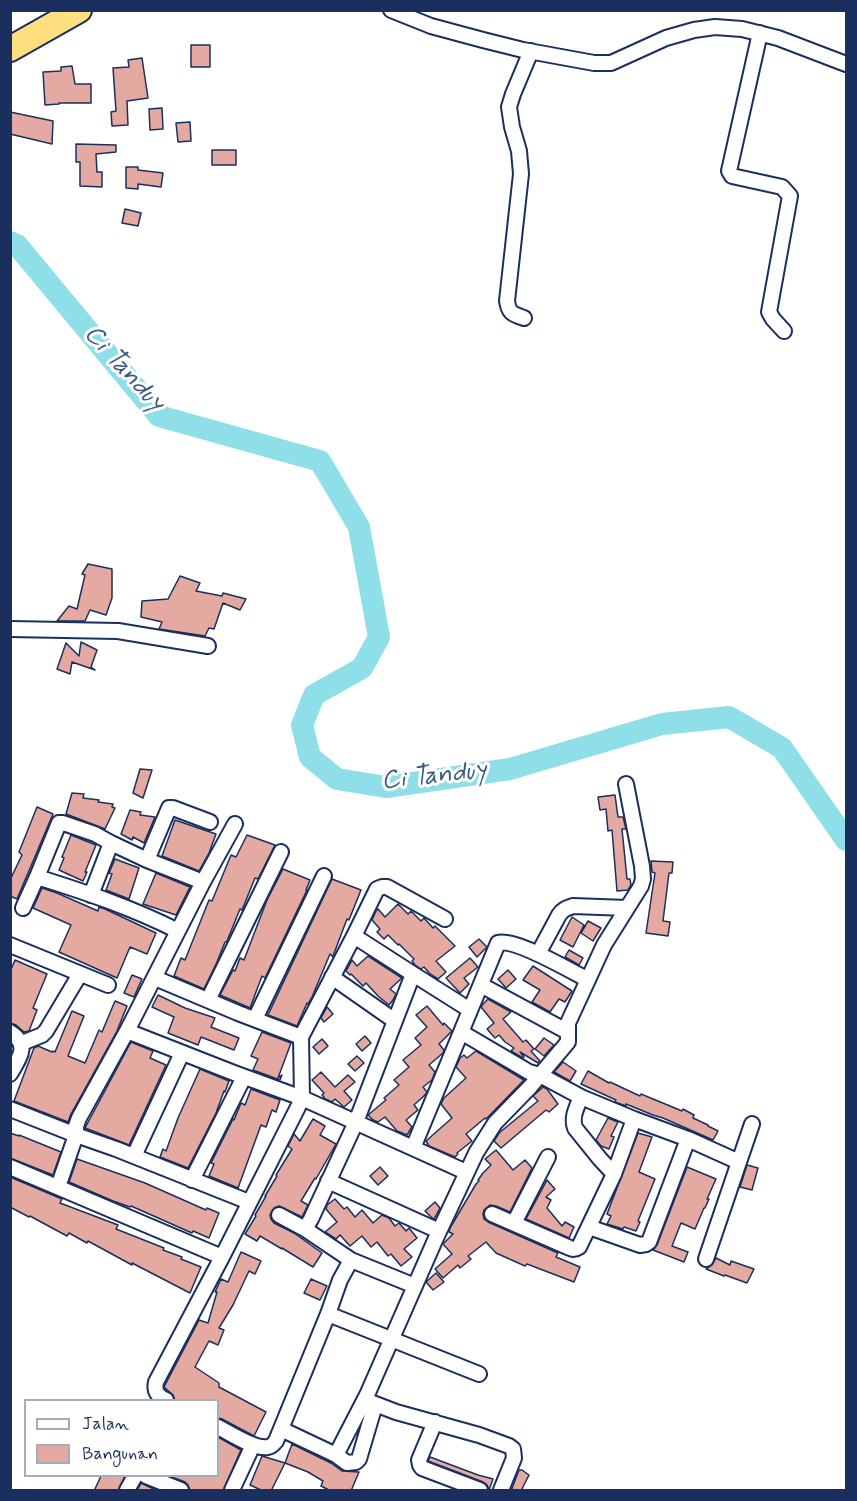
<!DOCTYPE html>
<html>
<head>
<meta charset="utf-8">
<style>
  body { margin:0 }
  #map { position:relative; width:857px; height:1501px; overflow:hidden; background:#fff; font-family:Mynerve,sans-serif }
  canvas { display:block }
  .frame { position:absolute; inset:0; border:12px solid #1b2f5e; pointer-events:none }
  .legend { position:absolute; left:24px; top:1399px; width:195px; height:78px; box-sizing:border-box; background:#fff; border:2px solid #a4acbf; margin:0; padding:8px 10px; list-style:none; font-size:18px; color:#1b2f5e }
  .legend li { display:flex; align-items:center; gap:12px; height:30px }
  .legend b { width:30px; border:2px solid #a4acbf }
</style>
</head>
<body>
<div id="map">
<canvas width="857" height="1501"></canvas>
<div class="frame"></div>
<ul class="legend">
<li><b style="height:8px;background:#fff"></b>Jalan</li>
<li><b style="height:16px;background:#e4aaa1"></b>Bangunan</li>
</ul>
</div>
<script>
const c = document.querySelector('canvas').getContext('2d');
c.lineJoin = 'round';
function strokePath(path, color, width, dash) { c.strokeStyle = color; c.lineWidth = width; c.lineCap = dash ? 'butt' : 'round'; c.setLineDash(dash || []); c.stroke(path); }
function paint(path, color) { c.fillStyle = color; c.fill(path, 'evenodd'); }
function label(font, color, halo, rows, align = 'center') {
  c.font = font + ' Mynerve,sans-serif'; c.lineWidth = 6; c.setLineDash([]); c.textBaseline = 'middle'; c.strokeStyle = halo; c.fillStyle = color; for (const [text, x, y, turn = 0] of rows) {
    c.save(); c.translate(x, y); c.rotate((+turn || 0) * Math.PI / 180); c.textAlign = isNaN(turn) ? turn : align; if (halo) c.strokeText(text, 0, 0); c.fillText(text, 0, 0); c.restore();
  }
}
strokePath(new Path2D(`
  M10,242L17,245L159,416L320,461L359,527L379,637L362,668L314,695L302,725L310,757L337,779L386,787L510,769L662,724L729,717L782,748L846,840`), '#8edfe7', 22);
const building = new Path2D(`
  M191,45H210V67H191Z
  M142,58L148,98L127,101L128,125L112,126L111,112L116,111L113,68L129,67L128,60Z
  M72,66L75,84H91V103H59V104L45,105L43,72L61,71V67Z
  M162,108L163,129L150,130L149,109Z
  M10,112L53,121L52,144L10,134Z
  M190,122L191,141L178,142L176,123Z
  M76,144L116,145V152L96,154L97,172H102V187L80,186V162H76Z
  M212,150H236V165H212Z
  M126,167H138V170L163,173L161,187L138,184V189L126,188Z
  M125,209L141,213L138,226L122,223Z
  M88,564L112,569V598L106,615L90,610L85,621H57L69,606L77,609L85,575L82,574Z
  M180,576L200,583L196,591L222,596L223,593L246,599L240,610L223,603L214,629L209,628L205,636L159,629L162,622L141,617L142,601L168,599Z
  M81,642L97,650L91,667L95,670L72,662L70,674L57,669L66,643L79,656Z
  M140,769L152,770L143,798L133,793Z
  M72,793L84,794L83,798L99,800L98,802L113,804L112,807L115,808L105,829L66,814Z
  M615,795L618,817H623L626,829H622L627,879H630L631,885L628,890L617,891L612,830L608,831L606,809L600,810L598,797Z
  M37,807L53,814L17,899L10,896V880L22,855L19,852Z
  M130,810L141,812L140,815L155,817L144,843L133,837L132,840L121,834Z
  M175,820L216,834L209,853L199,871L162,856Z
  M71,835L96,845L85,872H87L83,881L59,870L64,858L62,857Z
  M247,835L275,845L258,879L255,878L242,910L240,909L227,941L226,942H225L217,962L204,989L174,976L181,958L185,960L209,900L212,901L231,855L236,857Z
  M115,859L139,868L129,899L106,890L112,874L109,873Z
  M651,861L673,862L672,873H669L663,921L670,922L668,936L646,933L655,873L652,872Z
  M283,869L310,880L306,890H307L265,978L262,976L250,1008L220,995L233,970L235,971L240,958L244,960L267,900Z
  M156,873L190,887L176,915L143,904Z
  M332,879L361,890L349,920L347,919L333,956V957L330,954L312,997L308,1004L307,1003L297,1026L268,1015Z
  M42,888L57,893L98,911L99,907L105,909L156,933L147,954L130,947L117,978L59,952L71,925L33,908Z
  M398,904L408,914L411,911L421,921L424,918L433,928L435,926L455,946L436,961L446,972L438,979L430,974L424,967L421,969L415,965L412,961L414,959L399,944L398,945L388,935L384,939L377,932L380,929L372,920L376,911L378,909L385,917Z
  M572,917L584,925L573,947L560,940Z
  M588,921L601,928L593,941L581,933Z
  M479,939L487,947L477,957L469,947Z
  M569,950L583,958L579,965L565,957Z
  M368,956L402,978L390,989L396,994L393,1000L389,1005L378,996L366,983L363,986L351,974L350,975L346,971L352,960L357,966Z
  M470,958L478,967L464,978L469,984L460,993L446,978Z
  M15,960L47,974L33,1008L37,1010L29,1031L24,1032L16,1025L10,1023V972Z
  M533,966L572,991L565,1002L559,999L550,1012L532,1002L540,990L523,980Z
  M508,970L516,979L506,988L498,979Z
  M132,975L142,979L134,997L124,993Z
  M158,995L185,1008L215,1018L211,1027L239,1038L234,1050L201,1037L198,1045L168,1033L174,1017L152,1007Z
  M488,999L511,1012L503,1019L523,1042L526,1040L534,1049L531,1051L540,1061L538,1063L520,1052L524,1057L523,1058L511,1051L514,1048L505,1042L499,1035L495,1038L487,1029L494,1023L481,1007L483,1004Z
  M115,1001L127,1006L117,1031L71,1114L68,1122L14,1101L34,1048L38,1046L52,1052L53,1051L55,1052L72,1011L84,1016L68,1056L85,1063L99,1030L102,1032Z
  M427,1006L443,1025L444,1023L452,1031L439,1044L444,1050L443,1053L429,1065L435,1072L432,1080L423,1087L427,1092L425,1095L414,1105L418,1110L406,1120L412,1127L407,1135L397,1131L385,1117L378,1122L373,1120L368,1115L386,1100L384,1098L399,1085L394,1080L409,1067L403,1060L421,1045L415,1038L427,1027L416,1015Z
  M327,1007L333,1014L324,1022L321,1018Z
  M262,1032L291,1043L278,1078L282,1075L280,1080L253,1070L258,1059L251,1056Z
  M365,1036L371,1043L362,1051L356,1044Z
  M544,1038L554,1045L544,1056L535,1049Z
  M322,1039L328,1046L319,1054L313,1047Z
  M131,1042L153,1051L150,1058L166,1065L129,1145L85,1128Z
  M476,1051L524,1080L487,1118L486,1119L485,1118L466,1134L472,1141L457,1153L458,1154L455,1157L429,1146L426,1141L452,1118L441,1104L444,1098L466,1078L456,1067L460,1058L464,1055L467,1058Z
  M357,1056L364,1063L355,1071L348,1064Z
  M563,1062L576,1071L570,1081L554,1072Z
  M200,1069L229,1081L225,1092L224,1091L216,1113L188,1168L160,1157L163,1149L166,1151L178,1118Z
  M588,1071L609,1083L610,1082L640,1096L641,1094L682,1111L683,1109L694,1115L693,1118L708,1125V1126L718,1131L713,1140L663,1118L653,1115L626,1104V1106L615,1102L616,1100L581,1084Z
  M321,1072L335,1087L348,1075L355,1082L344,1091L352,1100L344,1107L335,1099L332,1102L323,1098L324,1097L322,1095L324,1093L312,1080Z
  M543,1087L547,1089L558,1104L549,1112L546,1110L501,1148L494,1141L499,1133L538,1101L533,1096Z
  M251,1089L280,1100L276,1112L272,1110L266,1127L261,1125L238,1188L209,1176L214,1164L211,1163L233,1119L234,1120L241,1103L245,1105Z
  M608,1118L618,1122L611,1136L614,1137L609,1149L601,1146L596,1140Z
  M313,1119L325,1126L320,1135L336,1144L316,1179L315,1178L301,1201L308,1205L302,1217L279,1206L274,1208L270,1215L271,1219L274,1223L294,1233L322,1253L313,1267L282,1248V1249L260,1236L257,1241L245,1234L256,1216L255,1215L266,1196H265L277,1176L276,1175L292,1149L288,1146L294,1134L300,1141Z
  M10,1133L19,1136V1135L61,1152L53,1175L10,1158Z
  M638,1133L652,1137L639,1172L655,1179L638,1221L640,1222L636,1231L624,1227L623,1229L607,1224L611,1216L607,1214Z
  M496,1150L513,1170L525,1160L532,1168L510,1212L496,1206L490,1205L484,1210L483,1214L484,1219L488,1222L558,1253L556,1257L580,1267L574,1282L527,1264L525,1266L496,1253L486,1242L468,1256L471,1259L460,1268L458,1265L443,1278L435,1269L452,1254L443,1244L453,1234L449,1232L450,1228L476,1184L479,1181L478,1180L483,1173L491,1165L485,1159Z
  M77,1159L145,1183L206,1210L207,1208L219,1213L209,1238L193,1231L192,1233L131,1206L130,1207L113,1201L69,1182Z
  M747,1165L758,1168L752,1190L740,1187Z
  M380,1167L388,1176L378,1185L370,1176Z
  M687,1167L716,1179L707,1199H709L705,1208H704L695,1229L681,1223L672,1246L688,1252L684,1262L653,1250L657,1245Z
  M10,1177L62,1199L60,1203L118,1225L116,1229L164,1248L163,1250L182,1257L181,1259L201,1267L190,1293L132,1263V1265L88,1241L87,1243L69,1233L67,1236L30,1216L29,1217L10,1207Z
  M547,1180L555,1189L546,1197L551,1200L547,1208L562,1226L565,1222L574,1227L569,1238L526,1219Z
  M335,1199L344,1209L347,1207L355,1217L362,1210L373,1223L382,1215L389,1218L395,1226L399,1223L406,1231L409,1228L417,1238L404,1249L412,1257L401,1266L391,1254L388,1256L377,1242L371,1247L362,1236L350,1246L340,1235L336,1239L325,1232L337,1222L326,1209L327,1205Z
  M435,1202L440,1208L434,1219L431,1217L425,1211Z
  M241,1252L261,1261L255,1274L249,1271L233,1305L219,1328L224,1330L218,1345L209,1341L195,1367L219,1383V1387L266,1412L254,1436L222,1419L218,1418V1401H175L173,1395L164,1387L199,1320L208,1323L217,1292H215L221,1279L228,1282Z
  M716,1258L730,1265L731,1261L754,1269L747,1283L725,1275L724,1276L706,1269L712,1265Z
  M436,1273L444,1282L433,1290L426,1282Z
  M311,1279L327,1286L320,1300L304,1293Z
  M218,1437L241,1450L223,1491H190L188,1485L185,1482L169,1476H218Z
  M292,1444L331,1463L342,1471L359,1472L351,1491H331L321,1486L323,1481L308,1472L285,1463Z
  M262,1456L285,1463L271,1491H263L250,1485Z
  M430,1457L478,1475L493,1479L489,1490L487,1485L483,1482L428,1461Z
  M519,1470H522L529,1475L521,1491H511Z
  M101,1476H125L118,1491H94Z
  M141,1483L143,1484L158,1491H137Z`);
paint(building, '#e4aaa1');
strokePath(building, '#1b2f5e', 1.5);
const street = new Path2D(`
  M391,10L431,26L483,40L523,50L594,63H611L666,38L694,30L715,27L742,29L778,38L846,64
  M760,33L729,171L732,176L782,187L790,196L769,312L773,319L784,331
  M524,318C513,314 509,314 507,301L521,174L519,151L512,127L509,107L513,94L531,51
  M10,629L118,631L208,646
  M111,843L147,860L203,882
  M147,860L169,808H173L210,822
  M91,895L111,843L95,834L63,823H59L37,877C85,892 133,908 178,931L127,1031
  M23,908L37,877
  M178,931L203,882L235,824
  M354,936L413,974
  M10,945L108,985
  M538,954L559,915C563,909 567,908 573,906L627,908
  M332,977L395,1021
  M155,978L238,1013L301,1037
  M481,985L568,1032
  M208,1000L281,852
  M255,1019L324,876
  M10,1032C30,1045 20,1057 10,1074
  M461,1032L529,1072L540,1075L581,1097L634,1119L614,1174L579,1247C576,1249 574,1250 570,1248L492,1214
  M22,1043L42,1035L46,1031L80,974
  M581,1097C577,1107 571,1117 575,1128L600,1159L614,1174
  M10,1109L76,1135L116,1149L249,1202
  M634,1119L688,1139L739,1162L706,1259
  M413,1148L498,943C515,938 571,971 588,980
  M134,1156L182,1053
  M739,1162L752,1124
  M10,1167L222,1257
  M192,1180L244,1077
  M328,1181L439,1231
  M58,1187L76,1135V1126L79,1118L127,1031L234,1073L302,1098L466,1172
  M279,1215L305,1229
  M514,1223L548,1157
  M589,1227L640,1245L646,1244L649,1242L688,1139
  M415,1286L351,1260L305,1229L311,1219L356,1122L413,974L470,1010
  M328,1314L479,1374
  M166,1400C157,1396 154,1391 156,1382L222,1257L298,1107L302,1098L301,1037L354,936L377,889L382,887H387L445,919
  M365,1400L396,1412L479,1435L509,1446L513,1449L514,1458L501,1490
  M435,1422L419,1460L420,1465L422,1468L480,1490
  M218,1427C230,1433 255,1450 268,1447C273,1446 273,1444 276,1441L328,1314L340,1280L351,1260
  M281,1429L336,1455L367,1395L436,1238L476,1153L495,1123L530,1087L568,1042V1023L604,945L641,886L643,879L642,866L626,784
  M336,1455L347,1463L356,1462L359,1459L375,1405
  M146,1476L181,1490
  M127,1490L135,1476
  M232,1490L253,1445`);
const highway = new Path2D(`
  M10,49L79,10`);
strokePath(street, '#1b2f5e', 18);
strokePath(highway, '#1b2f5e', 28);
strokePath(street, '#fff', 14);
strokePath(highway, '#fedf80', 24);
label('italic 26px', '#385b80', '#fff', [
  ["Ci Tanduy",123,369,48],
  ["Ci Tanduy",434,777,-6]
]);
</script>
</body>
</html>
